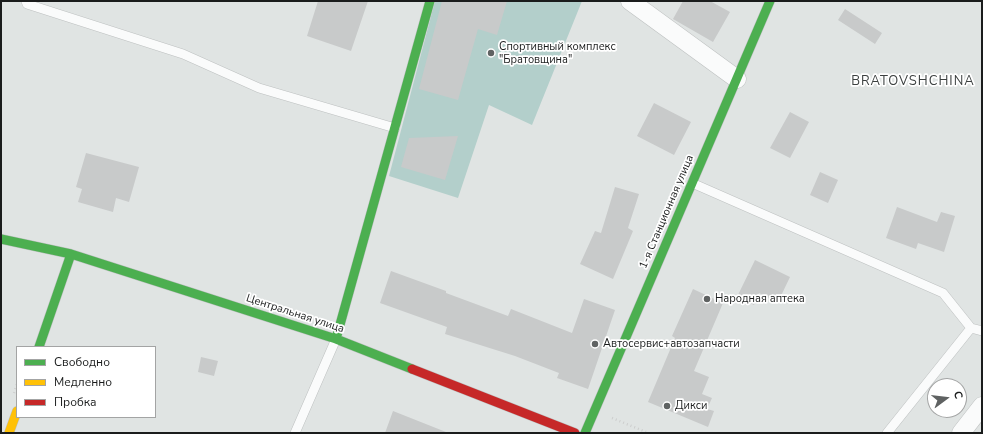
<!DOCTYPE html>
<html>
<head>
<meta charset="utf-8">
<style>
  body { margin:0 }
  #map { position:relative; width:983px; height:434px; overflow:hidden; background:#e0e4e3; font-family:"Nunito Sans",sans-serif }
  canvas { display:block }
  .frame { position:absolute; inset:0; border:2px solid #1a1c1c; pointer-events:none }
  .legend { position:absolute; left:16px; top:346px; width:140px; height:72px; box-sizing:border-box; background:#fff; border:1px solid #a3a4a4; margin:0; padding:5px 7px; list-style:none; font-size:12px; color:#1a1c1c }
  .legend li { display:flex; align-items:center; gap:8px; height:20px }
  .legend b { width:20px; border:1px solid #a3a4a4 }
  .north { position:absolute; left:927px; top:378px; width:40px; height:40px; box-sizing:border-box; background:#fff; border:1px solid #a3a4a4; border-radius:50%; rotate:75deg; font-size:11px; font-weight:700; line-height:16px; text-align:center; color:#1a1c1c }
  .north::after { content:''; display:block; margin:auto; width:14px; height:18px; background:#5f6262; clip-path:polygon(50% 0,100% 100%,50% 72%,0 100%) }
</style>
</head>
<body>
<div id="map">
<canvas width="983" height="434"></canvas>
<div class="frame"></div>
<ul class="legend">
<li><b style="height:5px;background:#4caf50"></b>Свободно</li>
<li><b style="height:5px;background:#ffc107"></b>Медленно</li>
<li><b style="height:5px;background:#c62828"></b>Пробка</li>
</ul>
<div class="north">С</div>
</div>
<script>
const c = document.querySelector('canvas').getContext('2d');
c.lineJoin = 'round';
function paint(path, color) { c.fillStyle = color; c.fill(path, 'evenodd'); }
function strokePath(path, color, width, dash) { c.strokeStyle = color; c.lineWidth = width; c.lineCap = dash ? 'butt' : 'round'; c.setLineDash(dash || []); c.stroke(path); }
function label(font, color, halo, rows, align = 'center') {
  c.font = font + ' "Nunito Sans",sans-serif'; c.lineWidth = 3.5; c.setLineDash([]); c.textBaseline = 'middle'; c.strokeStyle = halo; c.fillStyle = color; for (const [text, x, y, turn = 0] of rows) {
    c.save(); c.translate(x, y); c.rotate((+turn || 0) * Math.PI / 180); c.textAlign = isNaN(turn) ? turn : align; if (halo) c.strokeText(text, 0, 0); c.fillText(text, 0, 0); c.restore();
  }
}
paint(new Path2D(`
  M435,1H582L532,125L489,105L458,198L389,176Z`), '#b3cfcb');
paint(new Path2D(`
  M318,1H368L351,51L307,36Z
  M442,1H507L497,35L478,29L458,100L419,89Z
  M683,1H710L730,12L713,42L673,19Z
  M845,9L882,33L875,44L838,20Z
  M654,103L691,122L674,155L637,136Z
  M790,112L809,122L790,158L770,148Z
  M458,136L445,180L401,167L409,138Z
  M86,153L139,167L129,202L116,198L113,212L78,202L82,189L76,187Z
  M820,172L838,180L828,203L810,195Z
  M615,187L639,194L628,228L633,231L613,279L580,264L595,231L601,233Z
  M897,207L937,222L941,212L955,216L944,252L918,243L916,249L886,238Z
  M755,260L790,277L778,302L759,293L754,305L737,297Z
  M391,271L446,291V293L508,316L511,309L572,333L584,299L615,310L588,389L557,378L559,373L515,356L445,334L447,327L380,303Z
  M693,289L723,303L694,371L709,377L702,394L712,398L707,409L714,411L708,427L648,402L675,338L672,336Z
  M201,357L218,361L214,376L198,372Z
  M393,411L446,432V433H385Z`), '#c8caca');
const lane = new Path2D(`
  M26,1L27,4L183,54L259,88L395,128
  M692,183L943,293L971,328L982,331
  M295,433L336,339
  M887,433L971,328`);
const street = new Path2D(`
  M630,1L737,79
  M961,433L982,406`);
const fast = new Path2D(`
  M1,239L71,254L336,339L412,369
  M336,339L430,1
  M39,347L71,254
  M585,433L770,1`);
const slow = new Path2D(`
  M9,433L17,411`);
const jam = new Path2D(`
  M412,369L575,433`);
strokePath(lane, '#bdc0c0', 10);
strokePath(street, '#bdc0c0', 19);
strokePath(fast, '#bdc0c0', 10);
strokePath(slow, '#bdc0c0', 10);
strokePath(jam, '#bdc0c0', 10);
strokePath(new Path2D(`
  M14,393L17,384
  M612,418L646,432`), '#cccdcd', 2.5, [1, 3]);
strokePath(lane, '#fafbfb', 9);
strokePath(street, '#fafbfb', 18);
strokePath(fast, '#4caf50', 9);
strokePath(slow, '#ffc107', 9);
strokePath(jam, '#c62828', 9);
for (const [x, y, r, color] of [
  [491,53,4,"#5f6262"],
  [707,299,4,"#5f6262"],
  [595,344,4,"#5f6262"],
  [667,406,4,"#5f6262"]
]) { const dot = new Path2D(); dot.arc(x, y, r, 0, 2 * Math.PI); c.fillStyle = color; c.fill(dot); strokePath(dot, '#fff', 1.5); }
label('11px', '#1a1c1c', '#fff', [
  ["Спортивный комплекс",499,47],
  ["\"Братовщина\"",499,60],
  ["Народная аптека",715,299],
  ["Автосервис+автозапчасти",603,344],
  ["Дикси",675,406]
], 'left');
label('11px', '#1a1c1c', '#fff', [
  ["1-я Станционная улица",667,212,-67],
  ["Центральная улица",295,314,18]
]);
c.letterSpacing = '1px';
label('13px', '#3c4040', '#fff', [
  ["BRATOVSHCHINA",913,82]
]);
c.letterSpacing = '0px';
</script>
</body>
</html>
